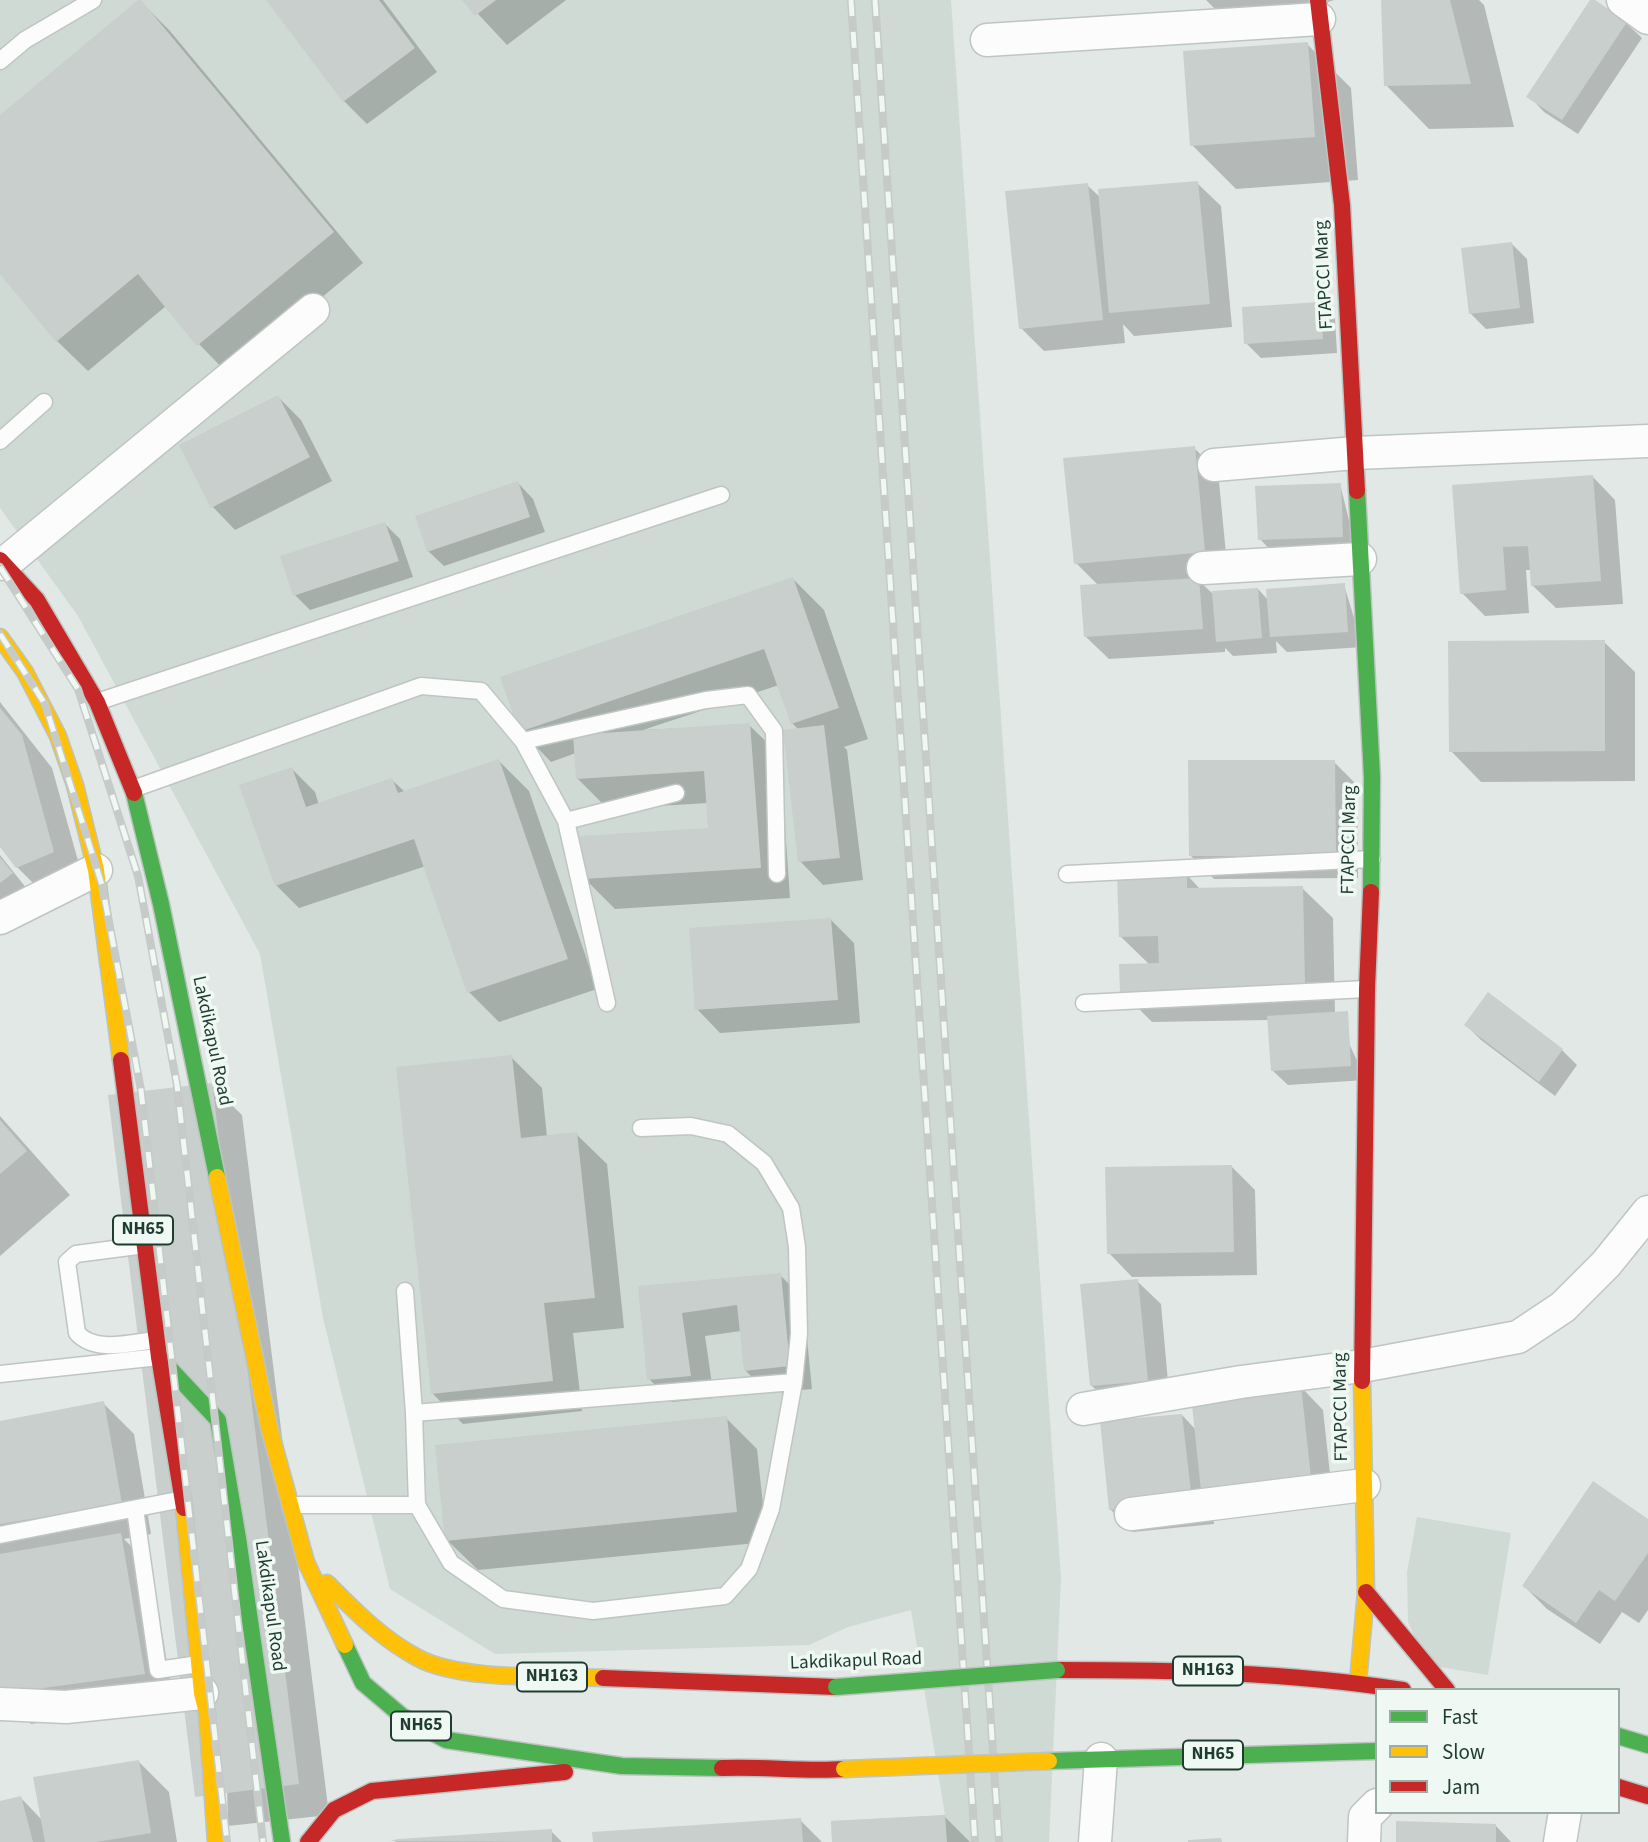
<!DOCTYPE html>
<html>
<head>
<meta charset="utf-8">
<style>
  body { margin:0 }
  #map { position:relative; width:1648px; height:1842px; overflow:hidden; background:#e2e8e5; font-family:"Source Sans 3",sans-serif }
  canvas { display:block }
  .legend { position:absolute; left:1375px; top:1688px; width:245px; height:126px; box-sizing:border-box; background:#eff8f2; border:2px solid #9cada5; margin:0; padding:9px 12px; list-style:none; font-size:21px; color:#1f3c31 }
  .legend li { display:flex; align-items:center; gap:14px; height:35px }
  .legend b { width:35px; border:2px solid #9cada5 }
</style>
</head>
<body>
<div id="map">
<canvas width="1648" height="1842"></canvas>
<ul class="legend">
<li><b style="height:9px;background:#4caf50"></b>Fast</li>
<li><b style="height:9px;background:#ffc107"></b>Slow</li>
<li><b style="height:9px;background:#c62828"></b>Jam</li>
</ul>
</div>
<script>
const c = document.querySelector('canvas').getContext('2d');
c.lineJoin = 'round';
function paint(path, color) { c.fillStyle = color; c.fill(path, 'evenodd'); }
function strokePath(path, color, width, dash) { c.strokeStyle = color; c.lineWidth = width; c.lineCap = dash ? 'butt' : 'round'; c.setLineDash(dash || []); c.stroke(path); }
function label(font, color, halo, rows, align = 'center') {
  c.font = font + ' "Source Sans 3",sans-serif'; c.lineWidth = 7; c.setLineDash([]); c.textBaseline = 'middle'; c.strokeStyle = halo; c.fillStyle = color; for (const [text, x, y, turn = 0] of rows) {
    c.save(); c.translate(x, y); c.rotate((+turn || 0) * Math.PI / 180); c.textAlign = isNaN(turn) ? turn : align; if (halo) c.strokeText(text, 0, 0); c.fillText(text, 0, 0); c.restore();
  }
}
paint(new Path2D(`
  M0,0H951L1061,1578L1049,1842H832L831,1821L945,1815L911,1610L848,1627L809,1645L495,1654L390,1589L323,1318L260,954L78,616L0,508Z
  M1417,1517L1511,1533L1488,1675L1428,1665L1408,1622L1407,1572Z`), '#cfdad4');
paint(new Path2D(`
  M269,0H383L437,72L367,124L344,101Z
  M465,0H566L507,45Z
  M1206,0H1334L1238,32Z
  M1383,0H1479L1484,5L1514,127L1429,129L1386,85Z
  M140,1L170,31L363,263L229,375L199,344L166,306L88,371L57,341L0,272V117Z
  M1626,23L1642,38L1578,134L1544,112L1529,96Z
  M1307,44L1351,88L1358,180L1236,189L1192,145Z
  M1197,183L1221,206L1232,327L1134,336L1123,324L1125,343L1044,351L1021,328L1087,185L1101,198Z
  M1512,244L1527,259L1534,323L1486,329L1470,313Z
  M1319,304L1335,319L1337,353L1261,358L1246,343Z
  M278,397L301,420L332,481L235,530L212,506Z
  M1194,448L1218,471L1228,575L1196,578L1212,593L1258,589L1269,601L1344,585L1363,647L1287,652L1276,641L1277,653L1233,656L1225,648V652L1109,659L1085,636L1099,586L1076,563Z
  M1592,476L1615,500L1623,604L1556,608L1532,585L1531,570H1526L1529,613L1485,616L1462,593L1453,486Z
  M518,483L533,499L545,532L444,566L428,551Z
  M1340,484L1357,552L1275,555L1260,539Z
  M385,524L400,539L413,577L310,610L295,595Z
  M793,579L824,610L868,739L844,747L847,750L863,880L823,885L800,861L799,730L792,723L779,685L643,730L749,725L780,755L790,898L615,909L585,879L710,830L708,803L608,809L578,779L576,753L551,762L521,731Z
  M1604,642L1635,672V781L1481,782L1451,751Z
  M0,702L52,768L84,882L48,898L17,867L0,844Z
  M499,761L529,791L597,989L499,1022L469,992L426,866L299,908L276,885L292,769L315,792L319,805L392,780L405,792Z
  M1334,762L1357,785L1358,878L1214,879L1191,856Z
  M0,855L27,889L0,910Z
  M1186,874L1201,890L1302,888L1333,918L1335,1013L1366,1080L1288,1085L1272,1070L1269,1020L1152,1022L1121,991L1150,965L1120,936Z
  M831,920L854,943L860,1023L720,1033L697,1009Z
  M1466,1025L1562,1050L1577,1065L1555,1096L1481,1040Z
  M511,1057L542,1088L547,1137L576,1134L607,1164L624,1328L573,1333L582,1411L463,1424L432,1393Z
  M211,1085L242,1115L329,1815L228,1826Z
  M0,1116L70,1195L0,1256Z
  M1231,1166L1255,1190L1257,1275L1132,1277L1109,1253Z
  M780,1275L803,1298L812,1389L768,1393L745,1370L741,1331L705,1336L714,1398L672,1402L649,1379L640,1287Z
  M1137,1281L1161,1304L1170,1404L1115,1408L1091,1385Z
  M1300,1386L1323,1410L1333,1501L1211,1497L1214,1524L1133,1532L1110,1509L1182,1415L1196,1430Z
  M103,1403L134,1434L151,1534L124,1539L151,1566L174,1704L31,1724L0,1694V1423Z
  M726,1418L757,1449L767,1542L478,1570L447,1540Z
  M1648,1521V1610L1639,1623L1622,1612L1600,1644L1547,1609L1524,1586Z
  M139,1762L169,1792L177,1842H0V1803L21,1798L42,1820Z
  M945,1817L970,1842H833Z
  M800,1820L822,1842H595Z
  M1496,1826L1511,1842H1398Z
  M551,1831L562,1842H394L399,1840Z`), '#0003');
paint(new Path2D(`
  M138,0H141L334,232L197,346L138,274L56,342L0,274V115Z
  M266,0H379L415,48L343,102Z
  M462,0H496L475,16Z
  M1381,0H1450L1471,84L1384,86Z
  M1590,0H1595L1627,22L1562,120L1526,97Z
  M1308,42L1315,137L1190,146L1183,51Z
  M1198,181L1210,304L1109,313L1098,189Z
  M1088,183L1103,320L1019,329L1005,191Z
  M1512,242L1520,308L1469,314L1461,248Z
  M1320,302L1323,339L1244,344L1242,307Z
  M278,395L310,457L211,508L179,445Z
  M1195,446L1205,552L1074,564L1063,458Z
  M1593,475L1601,581L1531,586L1528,546L1503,547L1506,590L1460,594L1452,485Z
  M518,481L530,517L427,552L415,516Z
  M1341,483L1343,537L1258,540L1255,486Z
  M385,522L399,561L293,596L280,556Z
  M793,577L839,708L791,724L764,649L519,732L500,677Z
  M1199,578L1203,629L1084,637L1080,585Z
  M1345,583L1348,632L1270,637L1266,589Z
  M1258,588L1262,638L1216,642L1212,591Z
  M1605,640V751L1449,752L1448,641Z
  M0,708L22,735L54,852L16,868L0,847Z
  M750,723L761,868L583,879L580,836L708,828L704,771L576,779L573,735Z
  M824,725L840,858L798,862L783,730Z
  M499,759L568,959L467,993L414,839L275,886L239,785L292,767L306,807L392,778L398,793Z
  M1188,760H1335L1336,856H1189Z
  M0,857L13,873L0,883Z
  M1187,873V888L1303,886L1305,989L1120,992L1119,964L1159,963L1158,936L1119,937L1117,874Z
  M831,918L838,1000L695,1010L689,928Z
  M1488,992L1563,1049L1539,1082L1464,1025Z
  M1348,1011L1351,1066L1271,1071L1267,1016Z
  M512,1055L521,1138L577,1132L595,1298L544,1303L553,1381L431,1394L396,1067Z
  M212,1083L299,1784L195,1797L108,1095Z
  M0,1120L27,1151L0,1174Z
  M1232,1165L1234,1252L1107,1254L1105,1167Z
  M781,1273L790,1366L744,1371L737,1305L682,1313L691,1376L647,1380L638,1286Z
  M1138,1279L1148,1381L1090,1386L1080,1284Z
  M1301,1385L1311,1478L1201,1490L1191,1396Z
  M104,1401L122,1504L0,1524V1421Z
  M1182,1414L1192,1501L1109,1510L1100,1421Z
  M727,1416L737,1512L445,1541L435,1445Z
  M1593,1481L1648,1519V1553L1615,1601L1599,1590L1576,1623L1522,1586Z
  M121,1533L145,1674L0,1694V1554Z
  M139,1760L151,1833L96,1842H45L33,1777Z
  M21,1796L33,1842H0V1801Z
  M945,1815L947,1842H832L831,1821Z
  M801,1818L803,1842H593L592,1832Z
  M1396,1821L1496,1824V1842H1396Z
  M552,1829V1842L390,1841L398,1839Z
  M1221,1838L1222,1842H1188V1840Z`), '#c9cfcc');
const lane = new Path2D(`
  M0,61L25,40L93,0
  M0,441L44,402
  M97,702L721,495
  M523,741L706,700L748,695L774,731L777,874
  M133,789L421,686L481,691L523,741L566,821L607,1003
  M566,821L676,793
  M1067,874L1372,859
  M1084,1003L1367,989
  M145,1245L76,1254L67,1262L77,1333C96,1354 132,1342 157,1340
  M405,1291L414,1413L417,1505
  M0,1374L159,1357
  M414,1413L794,1382
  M291,1505H417L451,1563L503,1599L593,1611L725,1596L749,1569L771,1509L794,1382L799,1334L797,1247L791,1208L764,1163L728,1134L691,1126L641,1128
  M135,1509L158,1670L199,1664
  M0,1535L183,1499`);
const street = new Path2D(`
  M1623,0L1648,18
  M987,40L1319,19
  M1214,465L1355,453L1648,441
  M4,564L313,310
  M1203,568L1360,559
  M0,918L96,870
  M1083,1409L1241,1382L1362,1366L1518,1337L1563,1307L1606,1264L1648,1212
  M1131,1514L1364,1485
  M0,1704L66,1707L202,1693
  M1095,1842L1101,1759
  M1364,1842L1365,1817L1377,1805
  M1560,1842L1565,1812`);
const fast = new Path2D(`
  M1357,491L1372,777L1371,892
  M134,793L161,904L217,1177
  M159,1357L218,1420L238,1538L282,1842
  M345,1645L363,1683L402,1716L446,1740L622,1766L722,1768
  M1618,1736L1648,1745
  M1049,1761L1377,1751`);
const slow = new Path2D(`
  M0,637L25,672L58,736L75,785L96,870L121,1060
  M217,1177L269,1427L306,1562L345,1645
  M184,1508L202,1693L207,1713L216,1842
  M327,1583C355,1611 382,1639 418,1658C461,1681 552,1676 603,1678
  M1358,1682L1366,1592L1362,1381`);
const jam = new Path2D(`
  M1318,0L1342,205L1357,491
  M0,560L37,600L97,702L134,793
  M121,1060L159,1357L184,1508
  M1362,1381L1367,989L1371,892
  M1366,1592L1447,1690
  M1057,1670C1173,1670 1288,1672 1403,1690
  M603,1678L836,1687
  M722,1768C763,1766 803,1772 844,1769
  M1618,1787L1648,1796
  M308,1842L334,1810L372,1791L565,1772`);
strokePath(lane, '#bfc5c2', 19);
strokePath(street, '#bfc5c2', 35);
strokePath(fast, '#bbc4c0', 19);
strokePath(slow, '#bbc4c0', 19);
strokePath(jam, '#bbc4c0', 19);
strokePath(lane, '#fbfcfb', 16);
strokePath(street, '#fbfcfb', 32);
strokePath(fast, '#4caf50', 16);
strokePath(slow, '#ffc107', 16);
strokePath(jam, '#c62828', 16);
const rail = new Path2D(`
  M851,0L975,1842
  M875,0L999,1842
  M0,567L78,689L138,876L177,1085L263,1842
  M0,634L45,704L102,885L141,1090L227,1842`);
strokePath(rail, '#c6cac8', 8);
strokePath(rail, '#eff8f2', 5, [16]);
const fastBridge = new Path2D(`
  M836,1687L1057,1670`);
const slowBridge = new Path2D(`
  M844,1769L1049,1761`);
strokePath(fastBridge, '#bbc5c1', 19, []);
strokePath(slowBridge, '#bbc5c1', 19, []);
strokePath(fastBridge, '#4caf50', 16);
strokePath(slowBridge, '#ffc107', 16);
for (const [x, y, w] of [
  [143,1230,60],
  [1208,1671,70],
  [552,1677,70],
  [421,1726,60],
  [1213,1755,60]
]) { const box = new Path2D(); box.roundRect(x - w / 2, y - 14.5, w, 29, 5); c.fillStyle = '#eff8f2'; c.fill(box); strokePath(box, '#1f3c31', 2); }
label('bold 18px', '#1f3c31', null, [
  ["NH65",143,1230],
  ["NH163",1208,1671],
  ["NH163",552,1677],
  ["NH65",421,1726],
  ["NH65",1213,1755]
]);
label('19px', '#1f3c31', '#eff8f2', [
  ["FTAPCCI Marg",1325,275,-93],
  ["FTAPCCI Marg",1350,840,-89],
  ["Lakdikapul Road",211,1041,78],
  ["FTAPCCI Marg",1342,1407,-91],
  ["Lakdikapul Road",269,1606,82],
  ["Lakdikapul Road",856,1662,-2]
]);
</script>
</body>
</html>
